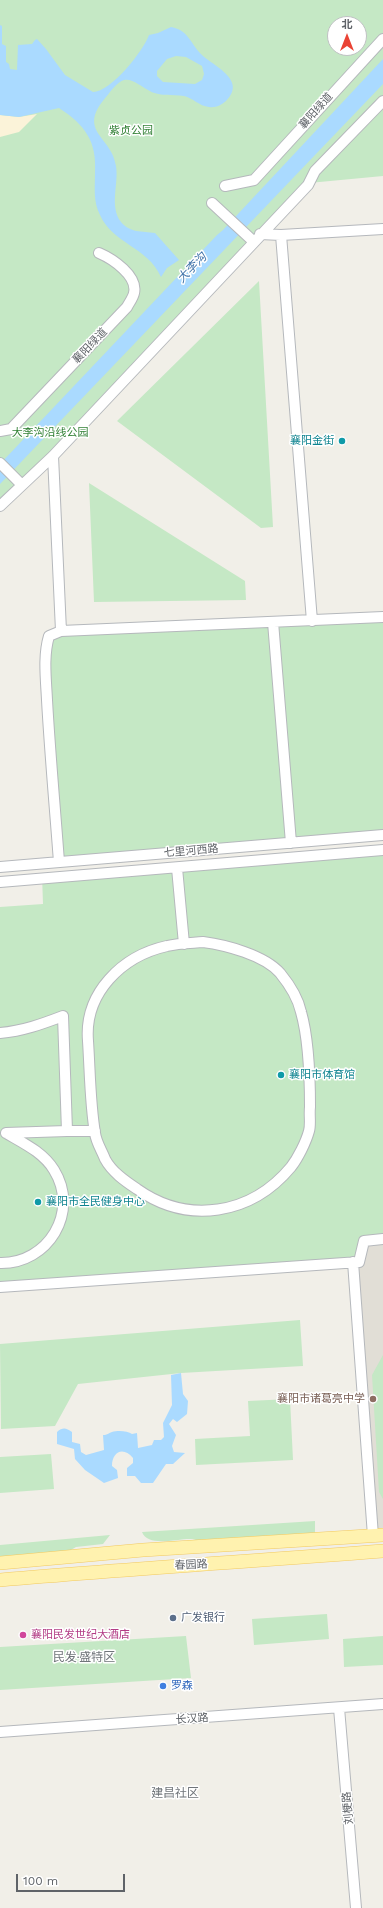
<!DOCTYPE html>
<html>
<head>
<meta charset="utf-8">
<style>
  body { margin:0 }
  #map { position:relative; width:383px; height:1908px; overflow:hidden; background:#f1efe8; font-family:"Work Sans","Noto Sans SC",sans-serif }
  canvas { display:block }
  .north { position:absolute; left:327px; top:16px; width:40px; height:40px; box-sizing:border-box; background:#fff; border:1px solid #bfc1c3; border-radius:50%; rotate:0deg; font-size:11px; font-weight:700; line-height:16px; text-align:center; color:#5f6368 }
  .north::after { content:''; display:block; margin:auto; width:14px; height:18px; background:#ea4335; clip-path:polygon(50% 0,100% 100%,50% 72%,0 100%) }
  .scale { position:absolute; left:16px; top:1874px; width:109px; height:18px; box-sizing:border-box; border:2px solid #5f6368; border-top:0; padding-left:5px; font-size:12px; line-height:14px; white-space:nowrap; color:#5f6368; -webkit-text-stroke:3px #fff; paint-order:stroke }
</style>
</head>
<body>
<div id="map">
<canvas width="383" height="1908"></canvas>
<div class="north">北</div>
<div class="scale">100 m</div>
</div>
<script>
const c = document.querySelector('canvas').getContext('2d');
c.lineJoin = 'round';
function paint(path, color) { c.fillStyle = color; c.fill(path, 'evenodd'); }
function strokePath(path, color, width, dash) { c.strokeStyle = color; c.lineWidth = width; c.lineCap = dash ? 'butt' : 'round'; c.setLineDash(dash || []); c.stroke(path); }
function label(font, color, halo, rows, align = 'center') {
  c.font = font + ' "Work Sans","Noto Sans SC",sans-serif'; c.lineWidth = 3; c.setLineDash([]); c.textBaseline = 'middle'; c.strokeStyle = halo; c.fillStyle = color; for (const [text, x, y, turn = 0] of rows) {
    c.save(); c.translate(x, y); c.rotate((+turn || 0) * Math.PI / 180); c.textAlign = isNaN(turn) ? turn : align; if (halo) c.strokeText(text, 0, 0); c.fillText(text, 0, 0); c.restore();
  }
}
paint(new Path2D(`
  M383,1239V1535L373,1536L353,1262L364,1241Z`), '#e1ded6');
paint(new Path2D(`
  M0,0H383V176L309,183L0,506ZM335,24H359V48H335Z
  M259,281L273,527L261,528L117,421Z
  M89,483L245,581L246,600L94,602Z
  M383,617V835L59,862L49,738V636Z
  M383,849V1239L364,1241L359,1262L0,1285V907L43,904L42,875Z
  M300,1320L303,1366L181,1373L78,1384L55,1426L1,1429L0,1344Z
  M383,1355V1499L379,1492L372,1375Z
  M290,1399L293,1460L196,1465L195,1439L250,1436L248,1401Z
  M51,1454L54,1489L0,1493V1457Z
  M315,1521V1539L205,1546C201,1544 196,1539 192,1539C178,1538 148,1548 142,1532Z
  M110,1535L103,1544L76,1547L57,1558L0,1563V1545Z
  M327,1614L329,1639L254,1645L252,1619Z
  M186,1636L191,1678L0,1690V1647Z
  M383,1636V1665L344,1667L343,1639Z`), '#c5e8c5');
paint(new Path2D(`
  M37,114L19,132L0,137V115L19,117Z`), '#fbf3d9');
paint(new Path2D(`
  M0,25L2,26V44L6,46V62L9,64L10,69L17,70L18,45L32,44L35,40L37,39L46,49L65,75L93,92C111,92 144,50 149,35L158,33L171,27C189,30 191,45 202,55C215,67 247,80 226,101C221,105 216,108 209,107C199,106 193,98 184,96C173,94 158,97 148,90C142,87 132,78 124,80C117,82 111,91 106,97C76,132 112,136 116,166C119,184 109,206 121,222C130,233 142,231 155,233L179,260L167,268L161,277C148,247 113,244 100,215C93,201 95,188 95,173C97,141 85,125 59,108L19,117L0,115ZM176,56L186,57L202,66L204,74L202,80L195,84L163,82L157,76V71L167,59Z
  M383,59V84L0,484V464L217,235L223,230Z
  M181,1373L183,1394L188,1401L187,1414L177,1422L173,1419L169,1424L176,1435L172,1446L174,1452L185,1453L173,1464H166L153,1483H141L135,1476H127V1468L133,1463V1458C123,1446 112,1452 112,1466L117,1470L118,1478L104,1483L85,1470L75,1459L74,1449L57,1444V1432C63,1427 66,1428 72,1432V1442L80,1444L81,1452L86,1455L104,1450L103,1435C108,1435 108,1433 112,1432C118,1430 128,1431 132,1434L137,1433L138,1448L152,1445L154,1440H161L164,1437L163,1423L172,1405L171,1375Z`), '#aadaff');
const minor = new Path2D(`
  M225,186L254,180L383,39
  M212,203L253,241
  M260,234L281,235L383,229
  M281,235L312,621
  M0,431L11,429L127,307C129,303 133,298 134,293C138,276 113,259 99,253
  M53,456L61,631
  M0,463L22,485
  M0,506L53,456L308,185L315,171L383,101
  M273,622L291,843
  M59,862C55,808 50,754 47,700C46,679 43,656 49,636L61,631L383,617
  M0,867L383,835
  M177,868L184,944
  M0,882L383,850
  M203,942C226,945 264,955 280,973C289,984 298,998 301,1012C309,1040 310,1078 310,1107C309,1115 311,1124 309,1131C306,1142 298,1158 291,1167C251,1215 188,1225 137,1189C125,1181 112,1172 105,1159C102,1151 96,1142 95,1133C90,1103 90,1071 88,1041C84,993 122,956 167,946C179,943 192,943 203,942Z
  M0,1033C23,1031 42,1024 63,1016L67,1131L6,1133
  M67,1131H95
  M353,1262L373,1536
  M0,1263C48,1264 80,1212 54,1170C43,1152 23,1143 6,1133
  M0,1287L359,1262L364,1241L383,1239
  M339,1708L356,1908
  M0,1732L383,1704`);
const major = new Path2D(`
  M0,1563L143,1550L383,1535
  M0,1580C128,1569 255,1561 383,1551`);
strokePath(minor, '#b5b8bc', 12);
strokePath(major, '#f2c960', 14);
strokePath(minor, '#fff', 10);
strokePath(major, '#fff2af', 13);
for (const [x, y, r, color] of [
  [342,441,4,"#0f9aa8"],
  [281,1075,4,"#0f9aa8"],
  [38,1202,4,"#0f9aa8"],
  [373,1399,4,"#8d6e63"],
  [173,1618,4,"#5c6f8a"],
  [23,1635,4,"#d1479c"],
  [163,1686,4,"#3f7fe0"]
]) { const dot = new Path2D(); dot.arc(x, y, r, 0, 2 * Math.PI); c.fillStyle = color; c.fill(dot); strokePath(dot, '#fff', 1.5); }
label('11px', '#5f6368', '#fff', [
  ["襄阳绿道",316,111,-48],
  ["襄阳绿道",90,346,-46],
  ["七里河西路",191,851,-5],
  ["春园路",191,1565,-3],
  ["长汉路",192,1719,-4],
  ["刘梗路",348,1808,-95]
]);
label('11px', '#348238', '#fff', [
  ["紫贞公园",131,131],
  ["大李沟沿线公园",50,433]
]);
label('11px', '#0d838f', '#fff', [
  ["襄阳金街",334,441,"right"],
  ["襄阳市体育馆",289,1075],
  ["襄阳市全民健身中心",46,1202]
], 'left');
label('11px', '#785e54', '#fff', [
  ["襄阳市诸葛亮中学",365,1399]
], 'right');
label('11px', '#4e5e75', '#fff', [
  ["广发银行",181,1618]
], 'left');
label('11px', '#b23c85', '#fff', [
  ["襄阳民发世纪大酒店",31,1635]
], 'left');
label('11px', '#366cbe', '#fff', [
  ["罗森",171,1686]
], 'left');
label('italic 12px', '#4174aa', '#fff', [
  ["大李沟",192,268,-46]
]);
label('12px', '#70757a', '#fff', [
  ["民发·盛特区",84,1657],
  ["建昌社区",175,1793]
]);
</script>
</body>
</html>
